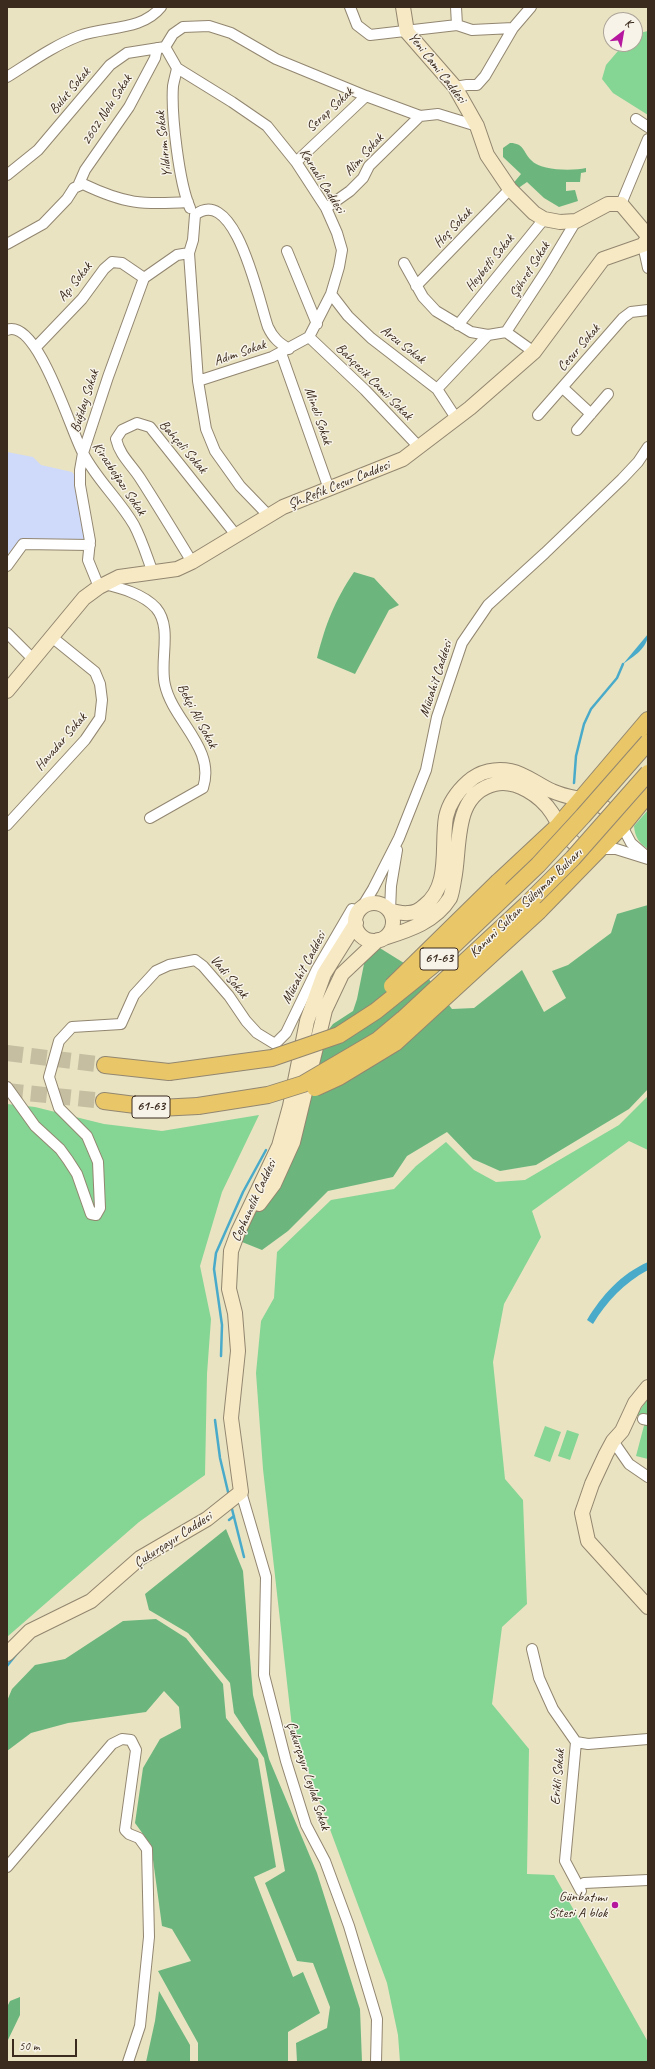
<!DOCTYPE html>
<html>
<head>
<meta charset="utf-8">
<style>
  body { margin:0 }
  #map { position:relative; width:655px; height:2069px; overflow:hidden; background:#e9e3c2; font-family:Caveat,sans-serif }
  canvas { display:block }
  .frame { position:absolute; inset:0; border:8px solid #3b2a1e; pointer-events:none }
  .north { position:absolute; left:603px; top:12px; width:40px; height:40px; box-sizing:border-box; background:#f7f3e8; border:1px solid #aca397; border-radius:50%; rotate:31deg; font-size:11px; font-weight:700; line-height:16px; text-align:center; color:#3b2a1e }
  .north::after { content:''; display:block; margin:auto; width:14px; height:18px; background:#b5179e; clip-path:polygon(50% 0,100% 100%,50% 72%,0 100%) }
  .scale { position:absolute; left:12px; top:2039px; width:65px; height:18px; box-sizing:border-box; border:2px solid #3b2a1e; border-top:0; padding-left:5px; font-size:12px; line-height:14px; white-space:nowrap; color:#3b2a1e; -webkit-text-stroke:3px #f7f3e8; paint-order:stroke }
</style>
</head>
<body>
<div id="map">
<canvas width="655" height="2069"></canvas>
<div class="frame"></div>
<div class="north">K</div>
<div class="scale">50 m</div>
</div>
<script>
const c = document.querySelector('canvas').getContext('2d');
c.lineJoin = 'round';
function paint(path, color) { c.fillStyle = color; c.fill(path, 'evenodd'); }
function strokePath(path, color, width, dash) { c.strokeStyle = color; c.lineWidth = width; c.lineCap = dash ? 'butt' : 'round'; c.setLineDash(dash || []); c.stroke(path); }
function label(font, color, halo, rows, align = 'center') {
  c.font = font + ' Caveat,sans-serif'; c.lineWidth = 3; c.setLineDash([]); c.textBaseline = 'middle'; c.strokeStyle = halo; c.fillStyle = color; for (const [text, x, y, turn = 0] of rows) {
    c.save(); c.translate(x, y); c.rotate((+turn || 0) * Math.PI / 180); c.textAlign = isNaN(turn) ? turn : align; if (halo) c.strokeText(text, 0, 0); c.fillText(text, 0, 0); c.restore();
  }
}
paint(new Path2D(`
  M7,452L33,457L41,465L72,472L77,478L86,540H23L7,555Z`), '#cfdafa');
paint(new Path2D(`
  M648,31V115L613,93L602,79L606,65L624,44H635V34Z
  M648,810V849C639,843 635,837 634,826Z
  M648,1096V1150L629,1141L532,1211L541,1237L504,1304L493,1362L505,1479L523,1500L527,1604L502,1627L492,1704L529,1749L527,1874L554,1875L648,2042V2062H400L398,2035L387,1983L292,1727L263,1469L256,1373L261,1321L274,1298L277,1252L331,1200L394,1189L416,1166L446,1142L474,1170L496,1182L525,1180L619,1125Z
  M7,1104L35,1107L104,1124L162,1131L259,1115L222,1192L200,1266L211,1319L207,1374L205,1475L139,1522L7,1637Z
  M648,1398V1459L636,1456L646,1418L637,1415Z
  M545,1426L561,1432L550,1462L534,1456Z
  M567,1430L579,1434L570,1460L558,1456Z`), '#85d595');
paint(new Path2D(`
  M510,143C524,143 523,152 531,160C540,171 573,171 586,168V172L581,173L580,182H566V191L575,190L578,201L559,207L544,198L527,182L517,189L511,186L521,174L503,157V148Z
  M354,572L374,578L399,605L389,610L355,674L317,658C326,623 334,602 354,572Z
  M648,905V1089L629,1109L536,1165L500,1171L473,1159L447,1132L407,1156L393,1177L328,1191L288,1231L262,1250L242,1242L312,1051L333,1024L353,1011L357,999L365,959L375,945L428,978L452,1009L474,1008L522,970L544,1012L566,998L552,971L568,965L611,933L617,914Z
  M226,1529L243,1571L253,1695L269,1759L317,1873L360,2009L362,2062H297L296,2043L327,2028L330,2007L313,1963L297,1961L265,1883L285,1871L264,1758L234,1713L230,1683L188,1633L149,1610L145,1594Z
  M156,1619L186,1638L223,1684L226,1718L258,1759L276,1867L254,1877L293,1977L303,1972L320,2013L288,2032V2062H198V2043L158,1971L191,1961L172,1929L162,1926L151,1845L135,1823L143,1768L160,1739L181,1728L179,1707L164,1691L146,1712L68,1723L31,1733L7,1751V1701L12,1689L35,1665L65,1659L123,1621Z
  M159,1991L190,2045V2062H146L155,2021Z
  M20,1997V2015L7,2042V2007L10,2001Z`), '#6cb67e');
paint(new Path2D(`
  M648,634C648,648 633,657 623,664Z
  M648,1262V1270C624,1283 607,1301 593,1324L587,1320C602,1295 621,1274 648,1262Z`), '#49abc9');
strokePath(new Path2D(`
  M574,783L576,756L584,724L591,709L617,678L623,664
  M221,1356L222,1325L214,1269L216,1253L243,1192L266,1150
  M215,1420L220,1458L229,1496
  M231,1505L244,1557
  M229,1520L234,1516
  M7,1666L19,1651`), '#49abc9', 2.5);
strokePath(new Path2D(`
  M7,1053L105,1065
  M7,1091L104,1101`), '#c6bea1', 16, [16, 8]);
const street = new Path2D(`
  M350,7L357,25L370,35L457,25L472,30L513,28
  M456,7L457,25
  M177,68C176,74 174,80 173,86C171,114 179,183 190,208
  M7,77C31,62 53,46 79,36C106,26 142,31 161,7
  M455,87L467,85H477L485,76L513,28L531,7
  M636,119L648,127
  M296,162L366,96
  M7,175L38,150L110,65L127,53L165,47
  M78,186L85,170L129,107L155,58L157,48
  M621,204L648,139
  M326,208L350,191L363,178L369,166L420,116
  M7,244L43,224L67,199L74,188L83,184C125,204 142,205 188,202
  M643,245L648,268
  M287,251L317,324
  M404,263L423,297L436,311L471,332L488,335L506,332L534,352
  M416,286L510,189
  M331,294L348,316L371,338L437,389L456,418
  M458,325L544,219
  M7,330C38,318 71,432 83,453C96,479 119,499 134,525C142,540 147,557 153,573
  M506,332L546,271L576,221
  M309,337L365,390L419,447
  M36,347L82,299L104,269L112,262L122,263L144,278
  M281,353L329,489
  M198,381L272,357L309,337L331,294L339,267L342,250L337,233L326,208L296,162L267,126L232,102L177,68L165,47L173,34L183,27L209,26L231,33L276,59L366,96L420,116L438,114L477,126
  M563,388L591,414
  M437,389L488,335
  M538,415L623,318L631,312L648,310
  M577,430L608,394
  M269,516L240,486L215,451L206,429L198,381L189,253L193,240L195,215C236,183 260,306 268,327C273,338 279,343 289,349
  M192,562C175,534 158,506 140,478C131,464 120,456 116,439L122,430L137,423L150,427L236,535
  M7,566L23,544L90,545
  M104,584C121,588 143,594 156,608C173,628 159,661 165,685C173,721 216,748 203,788L150,818
  M99,587L88,560L90,541L80,485V470L83,453L108,377L144,278L177,255L189,253
  M7,633L34,660
  M7,825L85,740L100,718L102,700L100,684L95,672L53,638
  M622,826L631,843L645,855
  M600,849H616L648,859
  M362,907L373,889L399,838L426,770L437,717L462,643L488,605L545,553L622,479L638,462L648,447
  M390,911L391,886L397,850
  M7,1087L35,1126L60,1149L68,1160L77,1174L91,1214L96,1215L100,1208L98,1162L87,1136L59,1108L49,1077L59,1041L72,1027L121,1024L134,995L156,971L169,965L195,960L203,966L229,996L246,1021L257,1033L275,1044L286,1033L317,969L352,909L358,911
  M643,1419L648,1420
  M613,1441L629,1464L648,1477
  M241,1492L266,1577L264,1675L286,1761L306,1825L325,1861L349,1926L377,2019L376,2062
  M532,1649L539,1678L553,1709L576,1742L565,1861L581,1891
  M576,1742L588,1744L648,1739
  M7,1867L112,1744L122,1739L131,1740L136,1750L125,1830L129,1834L139,1838L147,1849L149,1937L140,2026L128,2062
  M584,1883L648,1880`);
const secondary = new Path2D(`
  M403,7L407,32L455,87L477,126L487,155L510,189L534,213L544,219L560,222L576,221L608,204H621L648,236
  M7,691L84,598L99,587L119,577L177,569L192,562L283,507L403,459L470,408L534,352L603,259L643,245L648,238
  M355 922a19 19 0 1 1 38 0a19 19 0 1 1-38 0Z
  M390,911C395,911 402,914 408,913C414,913 420,910 424,906C451,886 441,846 446,817C449,803 458,791 468,782C480,771 496,768 511,771C526,774 538,785 552,791C578,803 598,794 619,822
  M384,938C409,930 435,922 450,898C452,893 453,886 454,880C461,847 452,794 495,784C516,779 541,796 552,813C561,827 572,851 592,849
  M259,1204L274,1184L293,1142L325,1010L342,974L378,940
  M648,1387L635,1403L622,1431L613,1441L606,1454L592,1484L582,1513L588,1541L648,1607
  M7,1654L30,1631L91,1601L140,1558L207,1519L241,1492L231,1418L238,1351L235,1313L229,1289L231,1251L238,1232L279,1146L290,1106L307,1021L324,974L356,923`);
const primary = new Path2D(`
  M498,882L558,826L648,720
  M539,911L622,826L648,794
  M105,1065L169,1072
  M104,1101L159,1108L198,1106`);
strokePath(street, '#928670', 12);
strokePath(secondary, '#928670', 16);
strokePath(primary, '#928670', 18);
strokePath(street, '#fff', 10);
strokePath(secondary, '#f6e9c3', 14);
strokePath(primary, '#e9c769', 16);
const primaryBridge = new Path2D(`
  M392,986L498,882
  M169,1072L272,1058L339,1035L376,1011L432,966L538,865L583,816L648,742
  M315,1088L339,1077L395,1043L539,911
  M198,1106L268,1095L303,1084L378,1040L403,1019L528,903L573,858L648,773`);
strokePath(primaryBridge, '#928670', 18, []);
strokePath(primaryBridge, '#e9c769', 16);
for (const [x, y, r, color] of [
  [615,1905,4,"#b5179e"]
]) { const dot = new Path2D(); dot.arc(x, y, r, 0, 2 * Math.PI); c.fillStyle = color; c.fill(dot); strokePath(dot, '#f7f3e8', 1.5); }
for (const [x, y, w] of [
  [439,959,38],
  [151,1107,38]
]) { const box = new Path2D(); box.roundRect(x - w / 2, y - 11, w, 22, 3); c.fillStyle = '#f7f3e8'; c.fill(box); strokePath(box, '#3b2a1e', 1); }
label('bold 13px', '#3b2a1e', null, [
  ["61-63",439,959],
  ["61-63",151,1107]
]);
label('14px', '#3b2a1e', '#f7f3e8', [
  ["Yeni Cami Caddesi",437,68,52],
  ["Bulut Sokak",70,91,-50],
  ["2602 Nolu Sokak",107,110,-57],
  ["Serap Sokak",330,110,-43],
  ["Yıldırım Sokak",164,144,-96],
  ["Alim Sokak",364,155,-48],
  ["Karaali Caddesi",322,181,58],
  ["Hoş Sokak",453,228,-46],
  ["Heybetli Sokak",490,263,-51],
  ["Şöhret Sokak",530,270,-58],
  ["Açı Sokak",75,282,-51],
  ["Arzu Sokak",403,345,38],
  ["Cesur Sokak",579,348,-49],
  ["Adım Sokak",240,353,-19],
  ["Bahçecik Camii Sokak",374,382,45],
  ["Buğday Sokak",85,401,-72],
  ["Mineli Sokak",318,416,71],
  ["Bahçeli Sokak",183,447,49],
  ["Kirazboğazı Sokak",119,479,56],
  ["Şh.Refik Cesur Caddesi",339,485,-22],
  ["Mücahit Caddesi",436,679,-72],
  ["Bekçi Ali Sokak",197,716,62],
  ["Havadar Sokak",61,742,-49],
  ["Kanuni Sultan Süleyman Bulvarı",526,903,-44],
  ["Mücahit Caddesi",304,968,-62],
  ["Vadi Sokak",229,977,50],
  ["Cephanelik Caddesi",254,1201,-65],
  ["Çukurçayır Caddesi",173,1540,-33],
  ["Çukurçayır Leylak Sokak",308,1776,72],
  ["Erikli Sokak",558,1777,-85]
]);
label('14px', '#3b2a1e', '#f7f3e8', [
  ["Günbatımı",607,1897],
  ["Sitesi A blok",607,1913]
], 'right');
</script>
</body>
</html>
